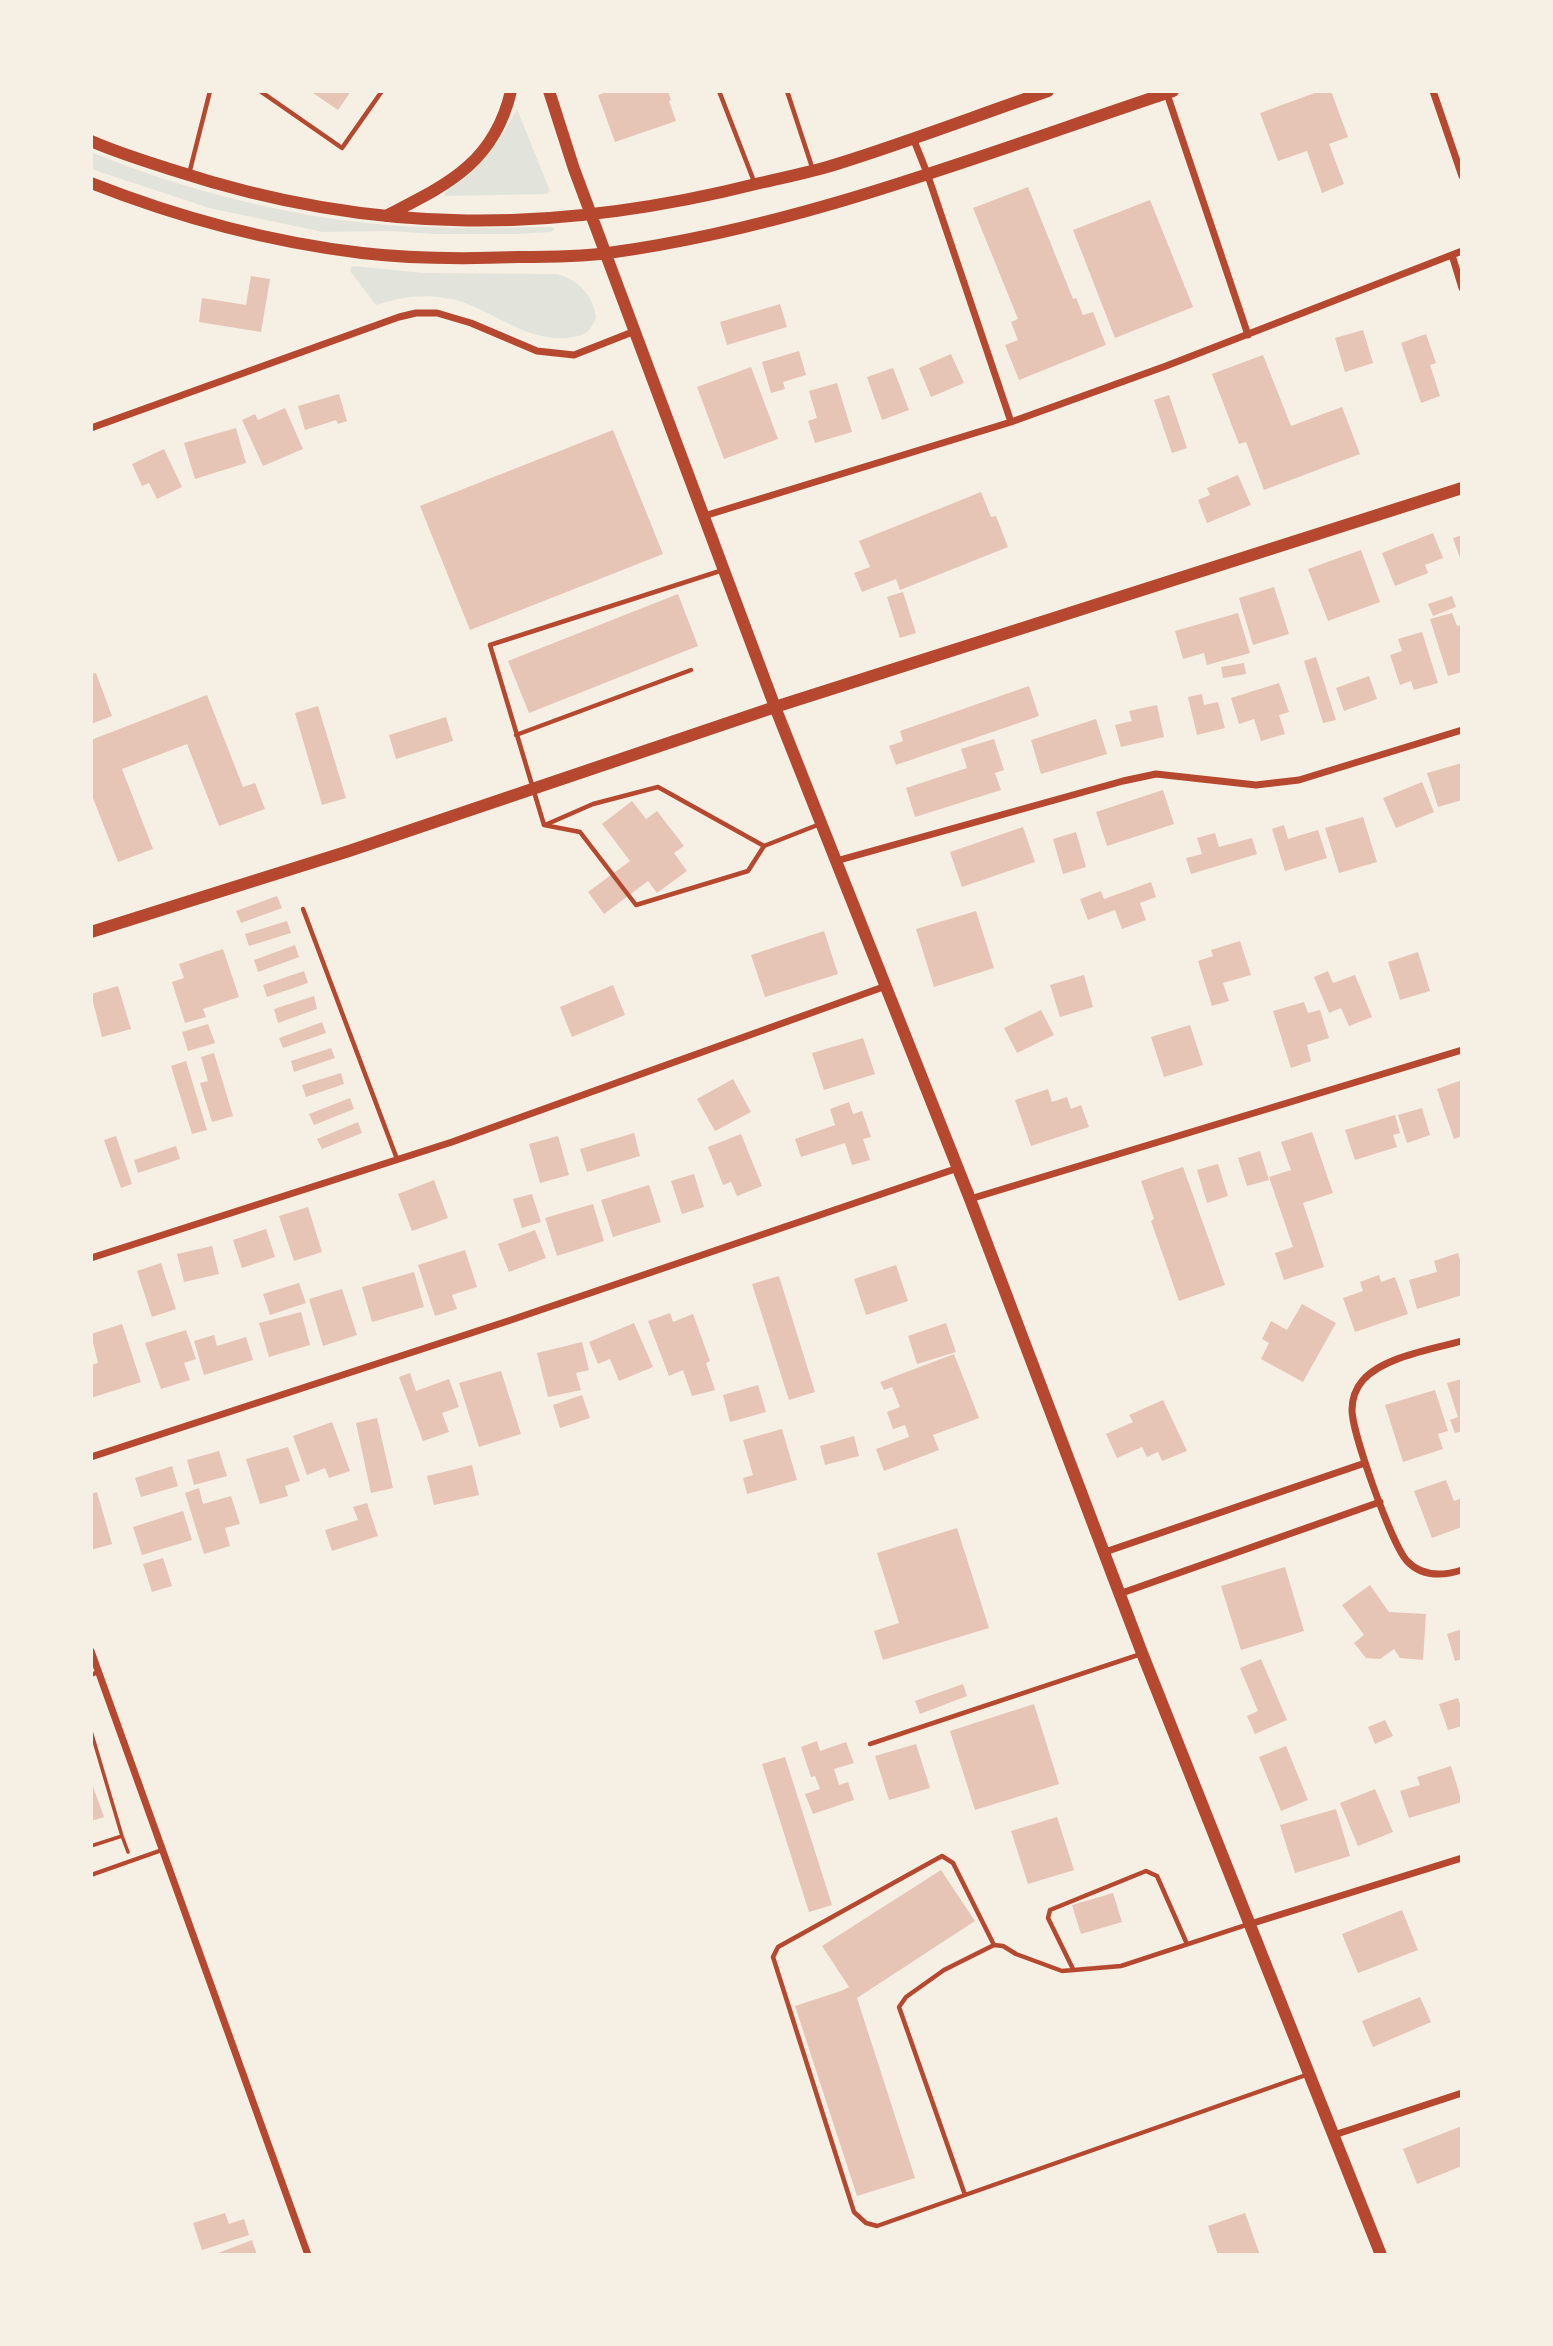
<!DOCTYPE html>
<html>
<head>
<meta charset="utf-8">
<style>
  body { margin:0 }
  #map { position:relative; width:1553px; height:2346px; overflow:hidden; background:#f6efe4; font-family:Lato,sans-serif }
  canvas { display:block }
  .frame { position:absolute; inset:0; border:93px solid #f6efe4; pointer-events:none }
</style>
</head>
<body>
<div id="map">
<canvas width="1553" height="2346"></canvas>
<div class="frame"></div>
</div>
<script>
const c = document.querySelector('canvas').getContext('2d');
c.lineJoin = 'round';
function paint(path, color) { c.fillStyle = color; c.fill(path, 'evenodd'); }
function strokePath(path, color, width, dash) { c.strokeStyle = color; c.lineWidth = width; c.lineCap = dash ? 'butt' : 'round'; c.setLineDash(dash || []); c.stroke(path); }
paint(new Path2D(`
  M517,109L550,191L547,194L445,196V193L471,173L487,155L498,142Z
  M91,152C183,190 286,216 386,225C442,229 497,228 552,227L555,229L551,232L516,234H435L390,231L323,232L209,208L91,169Z
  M354,266L423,273L557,274C579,281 593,294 596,318C594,322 591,329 587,332C582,336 573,337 567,338C524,341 495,311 456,300C427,293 403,296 376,305L350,271L351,267Z`), '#e2e4dc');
paint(new Path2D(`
  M310,91H351L338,110Z
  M609,91H668L671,100L669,101L676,121L615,142L598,95Z
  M1320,91H1331L1348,137L1329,144L1344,184L1322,193L1307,151L1278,161L1260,113Z
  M1028,187L1073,299L1076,298L1083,315L1093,312L1106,345L1019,380L1005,345L1018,340L1011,322L1018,319L973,208Z
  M1150,200L1193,307L1115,338L1073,230Z
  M251,276L270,279L261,332L199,322L202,298L246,305Z
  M780,304L787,327L727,345L720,322Z
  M1363,330L1373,363L1345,372L1335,338Z
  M1426,334L1436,363L1430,365L1440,396L1421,403L1401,343Z
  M799,351L806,375L783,382L785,389L771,393L762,362Z
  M951,354L964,383L931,397L919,368Z
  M1263,355L1291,426L1342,407L1360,454L1264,490L1246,442L1239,444L1212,374Z
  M751,367L778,439L724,459L697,387Z
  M893,368L909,410L882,420L867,377Z
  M837,383L852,432L815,443L808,421L817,418L809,391Z
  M339,394L347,421L338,424L336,420L305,430L298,406Z
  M1169,395L1187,448L1172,453L1154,400Z
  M285,408L303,449L263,466L242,420L255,414L258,420Z
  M236,428L246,463L195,479L184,443Z
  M613,430L663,554L470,630L420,506Z
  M164,449L182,487L157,499L149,483L142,486L132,464Z
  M1238,475L1251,505L1207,523L1198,500L1210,495L1207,488Z
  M981,492L991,517L996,516L1008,547L900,590L896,579L862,592L854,573L870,567L859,541Z
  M1433,533L1443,558L1425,565L1428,573L1395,586L1382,553Z
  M1462,535V564L1453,538Z
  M1361,550L1380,602L1328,621L1308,569Z
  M1274,587L1289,634L1253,645L1239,598Z
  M903,592L916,633L900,638L887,597Z
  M678,594L698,646L529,713L508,661Z
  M1452,596L1456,607L1433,616L1428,604Z
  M1238,613L1250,653L1207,665L1204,653L1183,659L1175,631Z
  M1452,613L1457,626L1462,625V672L1448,676L1430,619Z
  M1422,632L1438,683L1414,690L1411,681L1400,685L1390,655L1402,651L1398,639Z
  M1316,657L1336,720L1323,723L1304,661Z
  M1244,663L1246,674L1223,678L1221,667Z
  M96,673L112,716L91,724V674Z
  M1369,676L1377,699L1344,711L1336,688Z
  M1279,683L1289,712L1279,715L1285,734L1261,741L1254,719L1239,724L1231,698Z
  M1029,686L1039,716L896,765L889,746L903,741L900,731Z
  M1202,694L1204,705L1218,702L1225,728L1197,735L1188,697Z
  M207,695L243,787L255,783L265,809L219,826L187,744L122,769L153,849L118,862L91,793V740Z
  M1157,705L1164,737L1121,747L1115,725L1132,721L1129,711Z
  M318,706L346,798L322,805L295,713Z
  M446,717L453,741L396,759L389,735Z
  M1096,719L1107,754L1041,774L1031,740Z
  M994,739L1004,770L995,773L1001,790L915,817L906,788L967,768L961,749Z
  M1462,763V800L1438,807L1427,773Z
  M1422,782L1434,812L1396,828L1383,798Z
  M1163,790L1174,824L1107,846L1096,812Z
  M632,801L646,819L657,811L684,846L674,853L687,871L657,893L648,881L604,914L588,892L630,861L602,824Z
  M1363,817L1377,862L1339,873L1325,828Z
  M1284,825L1288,839L1318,830L1327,858L1285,871L1272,829Z
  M1023,827L1035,862L962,887L950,852Z
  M1076,832L1086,867L1063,874L1053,839Z
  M1215,833L1219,847L1252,838L1257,854L1191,874L1186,858L1202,854L1197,838Z
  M1151,882L1156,897L1140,903L1146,920L1122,929L1115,910L1088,920L1080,899L1101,891L1104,899Z
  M277,896L282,908L241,923L236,911Z
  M976,911L994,968L934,987L916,929Z
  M287,921L291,933L249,946L245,934Z
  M824,931L838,974L765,997L751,955Z
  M1240,941L1251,975L1223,983L1229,1001L1212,1006L1198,961L1213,956L1211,950Z
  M295,945L299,957L258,972L254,960Z
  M223,949L239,997L203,1009L206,1017L185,1023L172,982L184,978L179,964Z
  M1418,952L1430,991L1400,1000L1388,962Z
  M304,971L308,983L267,997L263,985Z
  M1328,971L1333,983L1355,975L1372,1017L1349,1026L1341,1008L1329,1013L1314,977Z
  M1084,975L1093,1007L1060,1017L1050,985Z
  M613,985L625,1015L572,1037L560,1007Z
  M118,986L131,1029L102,1037L91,994Z
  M314,996L317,1009L278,1023L274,1009Z
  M1304,1002L1308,1013L1320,1010L1329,1038L1307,1045L1311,1061L1291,1068L1273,1011Z
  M1041,1010L1054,1035L1017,1053L1004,1028Z
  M322,1022L326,1033L283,1048L279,1038Z
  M208,1024L215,1043L188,1051L182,1032Z
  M1190,1025L1203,1065L1164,1077L1151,1037Z
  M863,1038L875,1074L824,1090L812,1053Z
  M331,1048L335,1058L294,1072L291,1061Z
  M214,1053L233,1116L212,1122L200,1083L208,1081L201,1057Z
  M186,1061L207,1130L192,1134L171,1066Z
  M341,1073L344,1084L306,1097L302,1085Z
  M733,1079L751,1112L715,1131L697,1099Z
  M1462,1080V1136L1454,1139L1437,1089Z
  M1048,1089L1052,1102L1067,1097L1071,1109L1081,1105L1089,1127L1031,1146L1015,1100Z
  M350,1098L354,1109L314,1125L309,1114Z
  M849,1102L853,1114L862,1111L871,1137L863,1139L870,1160L852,1165L845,1143L801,1157L795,1139L835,1125L830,1109Z
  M1422,1108L1430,1135L1407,1143L1398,1115Z
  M1395,1115L1400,1133L1393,1135L1397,1147L1355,1160L1345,1130Z
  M358,1122L362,1133L322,1149L317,1139Z
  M1312,1132L1333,1193L1303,1203L1324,1267L1284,1280L1275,1253L1293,1247L1269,1177L1291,1170L1281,1142Z
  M634,1133L640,1156L587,1172L580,1149Z
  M741,1134L762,1186L737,1196L731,1182L723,1185L708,1147Z
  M116,1136L132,1184L121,1188L104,1140Z
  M558,1136L569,1175L540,1183L529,1144Z
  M176,1146L180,1159L138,1173L134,1160Z
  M1260,1151L1269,1180L1247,1186L1238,1158Z
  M1218,1164L1228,1196L1207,1203L1197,1170Z
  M1183,1167L1225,1285L1179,1301L1151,1221L1154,1219L1141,1181Z
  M694,1174L704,1207L682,1214L671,1181Z
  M434,1180L448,1218L412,1231L398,1194Z
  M649,1185L661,1222L613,1237L601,1200Z
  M532,1194L541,1222L522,1228L513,1199Z
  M593,1204L604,1241L557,1256L545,1218Z
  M308,1207L322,1252L294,1261L279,1216Z
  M266,1229L275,1257L242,1268L233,1240Z
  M535,1230L546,1258L509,1272L498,1244Z
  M212,1246L219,1274L184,1282L177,1254Z
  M465,1250L477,1287L452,1295L457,1309L435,1316L418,1265Z
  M1458,1253L1462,1266V1295L1417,1309L1409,1280L1437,1272L1434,1261Z
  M161,1263L176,1309L152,1317L137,1271Z
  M896,1265L908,1301L866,1315L854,1279Z
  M414,1272L424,1307L372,1322L362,1287Z
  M1379,1275L1381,1282L1395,1277L1408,1314L1355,1332L1343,1298L1363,1291L1360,1282Z
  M779,1276L815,1392L789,1400L752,1284Z
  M299,1283L306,1303L270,1315L263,1294Z
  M342,1289L357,1335L323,1346L309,1299Z
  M1302,1304L1336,1323L1303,1382L1261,1359L1269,1343L1262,1339L1271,1321L1287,1330Z
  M301,1312L310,1345L269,1357L259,1323Z
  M670,1313L673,1322L693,1314L710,1361L706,1363L715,1390L692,1396L683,1370L669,1376L648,1321Z
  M634,1323L653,1367L619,1381L610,1359L598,1364L589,1342Z
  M946,1323L956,1352L917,1364L908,1336Z
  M122,1324L141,1382L91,1398V1365L98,1363L91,1334Z
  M186,1330L196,1359L184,1363L190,1380L161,1389L145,1343Z
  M214,1335L217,1346L246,1337L253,1360L204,1375L194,1341Z
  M582,1342L589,1370L576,1373L581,1390L548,1397L537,1353Z
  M954,1354L979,1418L933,1435L939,1450L884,1471L876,1449L909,1437L905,1425L893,1429L887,1412L900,1407L892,1387L884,1390L880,1382Z
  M501,1371L521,1434L479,1447L459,1383Z
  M410,1373L416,1391L449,1379L459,1407L442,1413L449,1432L423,1441L399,1377Z
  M1462,1379V1431L1455,1433L1450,1420L1458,1417L1447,1383Z
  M758,1385L766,1412L730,1422L723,1395Z
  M1435,1390L1448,1431L1438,1434L1443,1449L1403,1462L1385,1405Z
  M582,1395L590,1418L560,1428L553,1405Z
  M1163,1400L1187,1451L1162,1461L1158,1452L1147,1457L1142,1447L1117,1458L1106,1434L1133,1422L1129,1415Z
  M377,1418L393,1488L371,1493L356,1423Z
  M332,1422L350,1471L329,1478L325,1468L307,1475L293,1436Z
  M782,1429L797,1480L747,1494L743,1478L753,1475L743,1440Z
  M854,1436L859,1456L825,1465L820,1446Z
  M288,1447L300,1481L285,1486L288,1496L260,1504L246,1459Z
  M219,1451L227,1476L194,1485L187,1460Z
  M472,1465L479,1495L434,1505L427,1476Z
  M172,1466L178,1486L141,1497L135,1478Z
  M1446,1480L1454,1501L1462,1498V1527L1432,1538L1414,1491Z
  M199,1488L203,1504L231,1496L240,1524L225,1528L230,1546L204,1554L185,1493Z
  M97,1492L112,1544L91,1550V1494Z
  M367,1503L378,1536L332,1551L325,1530L358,1520L353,1507Z
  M183,1511L192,1540L142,1555L133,1527Z
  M957,1528L989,1628L883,1660L874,1631L899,1623L877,1553Z
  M163,1558L172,1586L152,1592L143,1564Z
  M1285,1567L1304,1631L1241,1650L1221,1586Z
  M1370,1585L1389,1612L1426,1614L1423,1660L1400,1658L1394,1649L1380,1659L1366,1658L1354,1643L1364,1635L1342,1605Z
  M1462,1629V1659L1455,1661L1447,1634Z
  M1261,1659L1287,1720L1255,1734L1247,1716L1258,1711L1240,1668Z
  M963,1684L967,1696L920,1714L915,1701Z
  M1458,1698L1462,1710V1726L1448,1730L1439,1704Z
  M1034,1704L1059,1784L975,1810L950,1731Z
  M1385,1720L1393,1736L1375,1744L1368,1727Z
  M817,1741L820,1751L846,1742L854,1763L834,1769L839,1785L848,1782L854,1800L813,1814L805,1794L820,1789L815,1776L811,1777L801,1747Z
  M916,1744L930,1788L889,1800L875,1756Z
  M1286,1746L1308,1800L1281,1811L1259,1757Z
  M785,1757L832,1905L809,1912L762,1764Z
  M1451,1766L1462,1802L1409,1818L1400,1791L1420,1785L1417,1777Z
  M91,1781L104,1817L91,1821Z
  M1375,1789L1393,1832L1358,1846L1340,1803Z
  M1336,1809L1350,1856L1295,1873L1280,1825Z
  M1057,1817L1074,1870L1028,1884L1011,1831Z
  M941,1870L975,1921L857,1998L915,2178L857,2196L795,2006L841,1991L849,1987L822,1946Z
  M1113,1893L1122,1922L1081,1934L1072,1905Z
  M1402,1910L1418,1950L1358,1973L1342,1934Z
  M1420,1997L1431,2022L1373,2047L1362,2021Z
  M1462,2126V2166L1417,2184L1403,2149Z
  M225,2213L229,2224L244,2219L249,2235L202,2250L193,2223Z
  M1245,2213L1260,2255H1218L1208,2226Z
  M252,2240L257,2255H213Z`), '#e6c5b7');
strokePath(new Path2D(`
  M91,1731L122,1836
  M91,1846L122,1836L128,1852`), '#b5482f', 3.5);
strokePath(new Path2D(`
  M260,91L342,148L382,91
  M719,91L755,184
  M787,91L813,170
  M189,174L210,91
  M723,570L490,645L544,825L580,832L636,905L748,871L764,846L820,824
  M516,735L691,670
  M545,825L593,804L658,787L764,846
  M303,909L397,1159
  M91,1675L98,1672
  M870,1744L1141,1654
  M91,1875L162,1850
  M994,1945L953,1863L942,1856L778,1947L773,1957L854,2212L866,2223L877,2226L1306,2075
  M1073,1969L1048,1918L1050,1910L1146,1871L1157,1876L1187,1944
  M965,2195L899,2007L906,1997L944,1970L994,1945L1003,1946L1016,1954L1062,1971L1121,1966L1249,1924`), '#b5482f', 4.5);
strokePath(new Path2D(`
  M1166,91L1248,335
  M1433,91L1462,176
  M913,138L927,173L1011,422
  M1452,255L1462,288
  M91,428L399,317L416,313H437L471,323L537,351L574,355L635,331
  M704,516L1011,422L1166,366L1462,251
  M836,861L1123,781L1156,774L1256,785L1299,780L1462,730
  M970,1199L1462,1050
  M91,1258L452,1142L886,986
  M1462,1341C1433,1349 1383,1357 1363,1380C1356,1388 1352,1399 1352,1410C1352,1433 1392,1545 1407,1561C1422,1577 1443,1576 1462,1570
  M91,1457L508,1321L958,1168
  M1105,1552L1365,1463
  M1119,1594L1380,1502
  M91,1651L308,2255
  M1250,1924L1462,1858
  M1334,2135L1462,2093`), '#b5482f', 7);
strokePath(new Path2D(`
  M549,91L574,169L775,707L970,1199L1142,1653L1381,2255
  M91,141C118,153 148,162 176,171C375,236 558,234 760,183C786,177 812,172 837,164C908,142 978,115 1048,91
  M91,183C177,217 270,242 362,253C413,259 466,259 518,257C548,257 578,257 608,253C801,227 989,152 1173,91
  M386,216C446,185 494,164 511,91
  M91,932L349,851L775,707L1462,488`), '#b5482f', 12);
</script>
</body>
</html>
